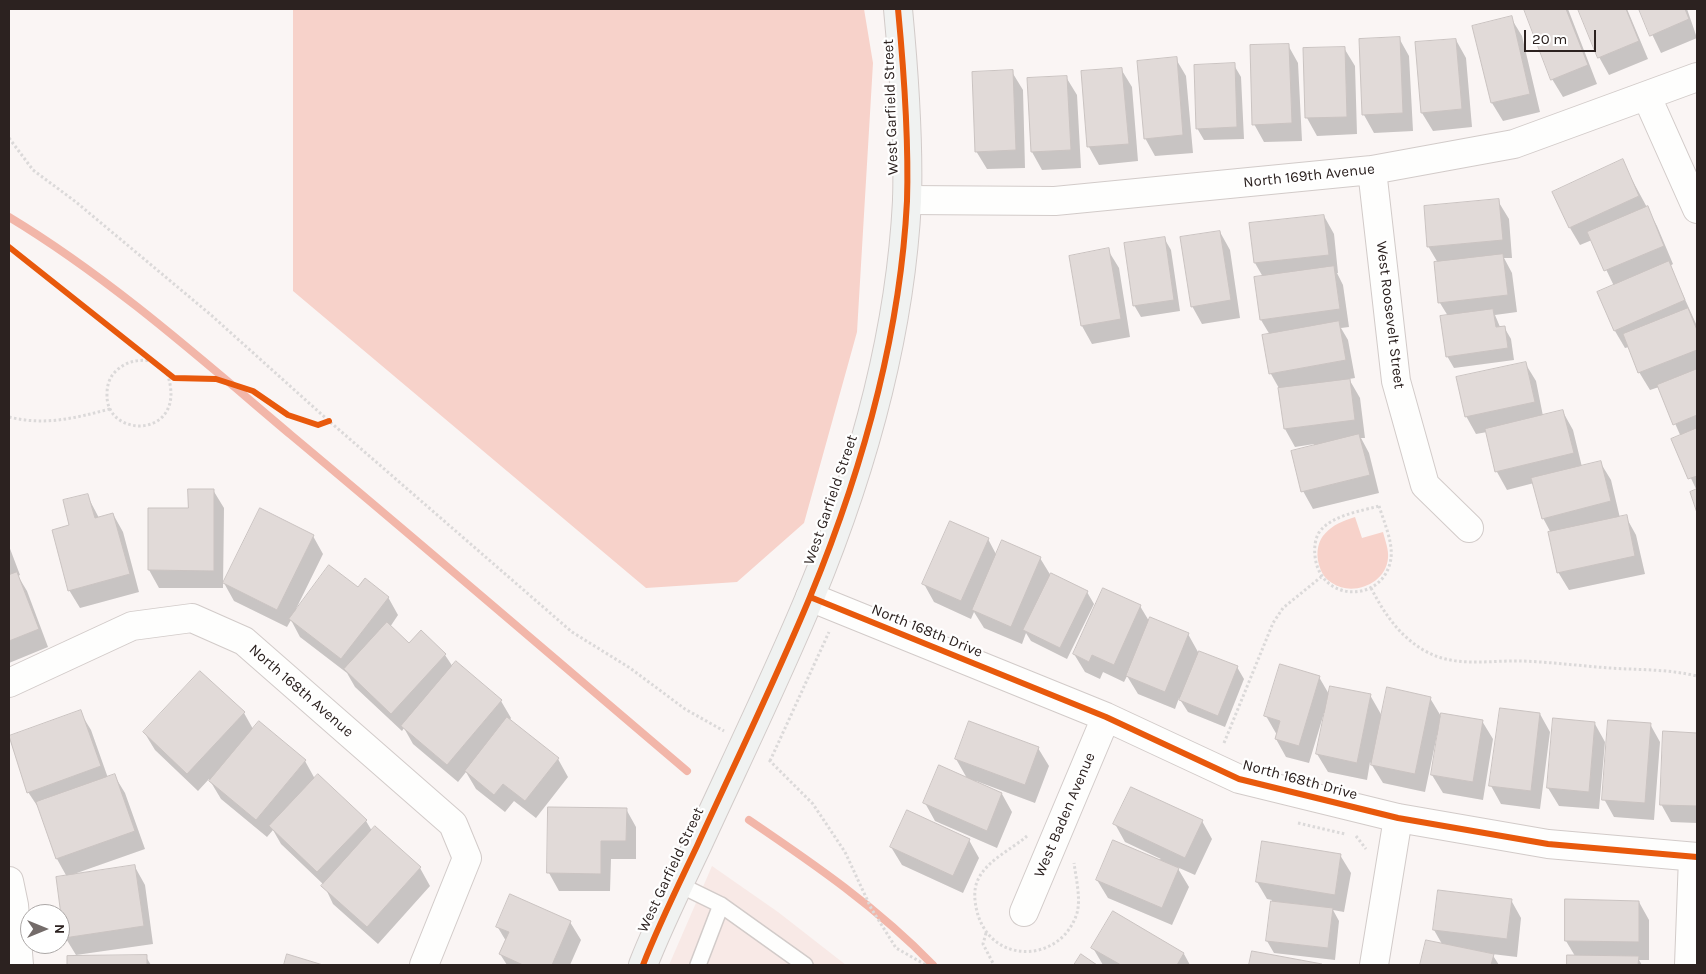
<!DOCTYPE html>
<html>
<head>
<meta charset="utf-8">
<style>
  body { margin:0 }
  #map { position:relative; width:1706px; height:974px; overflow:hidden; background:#faf5f4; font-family:Karla,sans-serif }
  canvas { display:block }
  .frame { position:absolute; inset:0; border:10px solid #2c2220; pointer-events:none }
  .north { position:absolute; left:20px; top:904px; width:50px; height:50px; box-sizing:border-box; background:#fff; border:1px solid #aba7a6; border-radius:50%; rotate:90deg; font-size:14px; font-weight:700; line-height:20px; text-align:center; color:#2c2220 }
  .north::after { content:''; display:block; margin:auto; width:18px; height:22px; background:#746c6a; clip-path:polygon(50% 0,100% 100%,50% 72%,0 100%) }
  .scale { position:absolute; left:1524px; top:30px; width:72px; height:22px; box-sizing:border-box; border:2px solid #2c2220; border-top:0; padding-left:6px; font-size:15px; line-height:18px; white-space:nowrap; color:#2c2220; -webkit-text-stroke:4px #fff; paint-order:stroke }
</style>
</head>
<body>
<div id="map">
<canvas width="1706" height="974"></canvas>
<div class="frame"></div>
<div class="north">N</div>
<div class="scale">20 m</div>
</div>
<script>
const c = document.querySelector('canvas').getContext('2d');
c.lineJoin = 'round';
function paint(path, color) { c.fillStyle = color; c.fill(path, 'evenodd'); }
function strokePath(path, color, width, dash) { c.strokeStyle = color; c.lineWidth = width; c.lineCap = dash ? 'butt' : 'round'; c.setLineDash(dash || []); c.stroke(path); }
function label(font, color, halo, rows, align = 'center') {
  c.font = font + ' Karla,sans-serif'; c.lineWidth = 4.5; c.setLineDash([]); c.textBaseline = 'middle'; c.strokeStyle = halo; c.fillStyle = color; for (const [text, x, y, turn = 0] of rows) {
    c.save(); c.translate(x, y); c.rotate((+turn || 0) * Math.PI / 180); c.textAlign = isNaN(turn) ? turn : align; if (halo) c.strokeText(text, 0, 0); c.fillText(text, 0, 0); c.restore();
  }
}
paint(new Path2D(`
  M712,866L778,912L846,965H669Z`), '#f8e9e6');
paint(new Path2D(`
  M293,9H864L873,63L857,332L804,523L737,582L646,588L293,291Z
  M1355,517L1362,538L1383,532C1385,540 1389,550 1388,558C1386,584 1352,597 1332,583C1325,579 1321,572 1319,565C1312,537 1331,524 1355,517Z`), '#f7d2ca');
paint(new Path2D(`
  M1526,9H1568L1597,84L1563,97L1552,79Z
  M1579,9H1627L1648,59L1609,75L1599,57Z
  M1640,9H1687L1697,38L1661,53Z
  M1511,18L1522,36L1540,112L1503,121L1492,103L1474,27Z
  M1399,38L1409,56L1413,131L1374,133L1364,115Z
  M1456,40L1466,58L1472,127L1433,131L1422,113Z
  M1288,45L1298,63L1302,141L1264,142L1254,124Z
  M1344,48L1355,66L1357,134L1317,136L1307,118Z
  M1176,59L1186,76L1193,153L1155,156L1145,138Z
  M1234,65L1241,77L1244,139L1204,140L1197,128Z
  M1121,69L1132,87L1138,161L1099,165L1089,147L1082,73Z
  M1012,72L1023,90L1025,168L987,169L976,151Z
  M1066,77L1077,95L1081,168L1042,170L1032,152Z
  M1622,161L1657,226L1673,264L1670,266L1697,326V509L1691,493L1697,491L1673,440L1681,437L1659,387L1650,390L1639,372L1629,347L1625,348L1615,331L1614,286L1592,240L1580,245L1570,228Z
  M1498,201L1509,219L1512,258H1504L1512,273L1517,312L1495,315L1500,327H1504L1511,339L1514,360L1454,368L1447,356L1448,316L1440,303L1435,263H1438L1428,246Z
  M1324,216L1334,234L1338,273H1337L1343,285L1349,327L1341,328L1348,340L1355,378L1349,379L1360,398L1365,438H1361L1369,453L1379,493L1313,509L1303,491L1314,444L1295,447L1285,429L1280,390L1271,374L1264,336L1270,335L1261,320L1263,277L1255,263L1251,224Z
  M1220,232L1230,250L1240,318L1202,324L1192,306Z
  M1164,238L1171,250L1180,311L1141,317L1134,305Z
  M1108,250L1119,268L1130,337L1092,344L1082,326Z
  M1525,363L1536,381L1543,416L1563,412L1573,430L1582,467L1600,462L1611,480L1620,518L1626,517L1636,535L1645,574L1569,590L1558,572L1551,533L1543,518L1534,483L1507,490L1497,472L1487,432L1476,434L1466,416Z
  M213,490L224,508L223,588H159L149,570L189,509Z
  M87,495L99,518L113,514L123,532L139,592L80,608L69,590L71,526Z
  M313,536L323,554L296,609L358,589L388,597L398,615L390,627L409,645L445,655L453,667L501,701L511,718L509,721L558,759L568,777L536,818L514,801L505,812L476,789L466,772L458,782L413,744L404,728L402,731L355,687L347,673L300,637L291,620L287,627L234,601L224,583Z
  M988,539L997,556L1040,558L1051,576L1087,592L1094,604L1067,659L1031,641L1026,633L1022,644L984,628L974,612L971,619L934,602L924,584Z
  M9,546L20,575L18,576L27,591L48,647L9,663Z
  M1140,606L1149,621L1188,634L1198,652L1237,667L1244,679L1225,727L1188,712L1179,698L1175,709L1138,694L1127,676L1124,682L1103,672L1100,679L1085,672L1074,654Z
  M1319,677L1330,696L1370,695L1382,716L1430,698L1442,718L1482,721L1493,739L1483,800L1443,793L1432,775L1439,736L1437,735L1425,792L1383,783L1370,762L1367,780L1328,772L1317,754L1326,713H1324L1309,763L1286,757L1276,739L1277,735L1266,716Z
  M80,712L91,730L108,778L114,775L125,793L145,849L74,874L135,867L145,885L153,944L76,955L65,937L67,877L57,859L40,810L28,792L9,737Z
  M244,713L253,729L305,761L315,779L366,821L372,831L420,868L430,886L378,944L333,904L324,885L281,844L273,830L267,837L221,799L209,779L198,791L155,750L144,732Z
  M1540,714L1550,732L1540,809L1501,804L1491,786Z
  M1595,724L1605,742L1599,809L1559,806L1548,788Z
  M1650,724L1660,742L1654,820L1614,817L1604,799Z
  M1664,733L1697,734V823L1671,822L1661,804Z
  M1038,748L1049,766L1035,803L976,781L975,783L1002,794L1012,812L997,848L935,821L925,803L968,780L956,759Z
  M626,809L636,827V859H611L610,891H559L549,873Z
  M1202,821L1212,839L1195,875L1177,867L1189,887L1172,925L1108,898L1097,880L1161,859L1125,842L1115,824Z
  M969,840L979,858L963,893L902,865L891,847Z
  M1340,855L1351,873L1344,912L1333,910L1339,921L1335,960L1274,953L1267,941L1272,900L1267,899L1257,882Z
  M1511,900L1521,918L1517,957L1492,954L1499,965H1422L1426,941L1442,944L1434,930Z
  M1639,902L1649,920V960H1639L1642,965H1568V956H1575L1566,941Z
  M570,922L581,940L570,965H507L500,954L506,941L497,926Z
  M1093,948L1184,954L1190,965H1103Z
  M1253,952L1321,965H1250Z
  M69,957H146L151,965H69Z`), '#0003');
strokePath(new Path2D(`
  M9,217C110,278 201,359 291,435C424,546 555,659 687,771
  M749,820C814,864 878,908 933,965`), '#f2b6a9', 8);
const building = new Path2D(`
  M1524,9H1566L1588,65L1551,80Z
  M1578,9H1626L1639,41L1598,58Z
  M1639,9H1685L1689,19L1650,36Z
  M1512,16L1530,94L1491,103L1472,26Z
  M1400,37L1403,113L1362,115L1359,39Z
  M1456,39L1462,109L1421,113L1415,42Z
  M1289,44L1292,123L1252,125L1250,45Z
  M1345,47L1347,117L1305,118L1303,48Z
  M1177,57L1183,135L1144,139L1137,61Z
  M1235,63L1237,127L1196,129L1194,65Z
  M1122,68L1129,144L1087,147L1081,71Z
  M1013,70L1016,150L975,152L972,72Z
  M1067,76L1071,150L1031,152L1027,78Z
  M1623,159L1639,196L1569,228L1552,192Z
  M1499,199L1503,240L1427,247L1424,206Z
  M1648,206L1664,246L1604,271L1587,232Z
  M1324,215L1329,255L1254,263L1249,223Z
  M1220,231L1231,300L1191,307L1180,237Z
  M1165,237L1174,300L1133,306L1124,243Z
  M1109,248L1121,319L1081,326L1069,256Z
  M1503,254L1508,295L1438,303L1434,262Z
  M1669,261L1685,300L1614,331L1597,292Z
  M1334,266L1340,309L1260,320L1254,277Z
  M1688,308L1697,330V350L1638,373L1623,334Z
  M1493,309L1496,327L1505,326L1508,348L1446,357L1440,316Z
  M1339,321L1346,360L1269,374L1262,335Z
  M1526,362L1535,402L1465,417L1456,377Z
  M1697,369V415L1673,425L1657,385Z
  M1350,379L1355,420L1284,429L1278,388Z
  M1563,410L1574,453L1495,472L1485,429Z
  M1697,428V476L1688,479L1671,439Z
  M1359,434L1370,475L1301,492L1291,451Z
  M1601,461L1611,501L1542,519L1531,478Z
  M188,489H214V571L148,570V508H188Z
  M1697,489V513L1690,492Z
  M88,494L95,518L113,513L130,574L68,591L52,530L69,525L63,500Z
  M260,508L314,535L277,610L223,583Z
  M1627,515L1635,556L1557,573L1548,532Z
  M950,521L989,538L961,601L922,584Z
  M1002,540L1041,557L1011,627L972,610Z
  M329,565L358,587L365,578L389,597L341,659L289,619Z
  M17,572L39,629L9,641V575Z
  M1051,573L1088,591L1060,648L1023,630Z
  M1103,588L1141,605L1114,665L1092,655L1089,662L1073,654Z
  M1150,617L1189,633L1165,692L1126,676Z
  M387,622L409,643L421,630L446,654L391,714L344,669Z
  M1199,651L1238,666L1218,716L1179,700Z
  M456,661L502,700L447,765L401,726Z
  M1280,664L1320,676L1299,746L1275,739L1280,721L1264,716Z
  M200,671L245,712L187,774L143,732Z
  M1330,686L1371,694L1357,763L1316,754Z
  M1387,687L1431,697L1415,774L1371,765Z
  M1500,708L1540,713L1531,791L1489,786Z
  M81,710L101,766L27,793L9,736Z
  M1441,713L1483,720L1473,782L1431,775Z
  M507,717L559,758L525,801L503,784L494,795L465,771Z
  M1553,718L1595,722L1589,792L1547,788Z
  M1608,720L1651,723L1645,803L1602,800Z
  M259,721L306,760L256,820L209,781Z
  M969,721L1039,747L1025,785L955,759Z
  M1663,731L1697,733V806L1660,805Z
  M939,765L1002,793L987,831L923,803Z
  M115,774L135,831L56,859L36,802Z
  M318,774L367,820L317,872L269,826Z
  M1131,787L1203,820L1185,858L1113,824Z
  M548,807L627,808L626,841H601V874L547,873Z
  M907,810L970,839L953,876L890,847Z
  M375,826L421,867L367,927L321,886Z
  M1113,840L1179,868L1162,908L1096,880Z
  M1262,841L1341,854L1335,895L1256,882Z
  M135,865L144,926L64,938L56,877Z
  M1438,890L1512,899L1507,939L1433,930Z
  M510,894L571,921L552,965H523L499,954L509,932L496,927Z
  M1565,899L1639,901V942L1565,941Z
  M1271,901L1333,908L1328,948L1266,941Z
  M1113,911L1184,953L1177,965H1121L1091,948Z
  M1426,940L1494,954L1491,965H1420Z
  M1252,951L1322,964L1321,965H1249Z
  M287,954L323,965H284Z
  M1081,954L1097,965H1074Z
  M147,955V965H67V956Z
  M1567,955L1639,956L1638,965H1567Z`);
paint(building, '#e1dad8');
strokePath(building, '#cac3c1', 1);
const lane = new Path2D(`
  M678,884L721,905L805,965
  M698,965L721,905`);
const street = new Path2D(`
  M1647,97L1697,209
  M1372,170L1396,381L1425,485L1469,528
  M907,200L1055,201L1372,170L1514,144L1697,77
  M810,597L1106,717L1239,779L1398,818L1548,844L1697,857
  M9,683L132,626L192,618L244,641L453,824L467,858L424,965
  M9,881L14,905L19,965
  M1024,912L1106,717
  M1374,965L1398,818
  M1689,965L1693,857`);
const secondary = new Path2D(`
  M643,965C659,924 678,886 697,846C735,763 775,681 810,597C862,471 900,338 907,201C909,137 904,72 898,9`);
strokePath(lane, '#d2cbc9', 18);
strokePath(street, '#d2cbc9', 30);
strokePath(secondary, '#d2cbc9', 30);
strokePath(new Path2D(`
  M9,138L33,170L76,202L211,315L329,421L572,632L630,668L685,709L724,731
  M153,361C138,359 125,361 114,373C109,379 107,386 107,394C105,440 190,439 167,373
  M9,417C45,426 75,418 110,409
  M1379,506C1384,522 1393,542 1391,558C1385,603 1320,604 1315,556C1314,548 1315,538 1320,531C1333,515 1361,511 1379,506Z
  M1371,588C1384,613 1399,636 1425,651C1455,668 1490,660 1522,661C1551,662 1581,666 1610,668C1639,670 1668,669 1697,676
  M1224,743L1273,623L1283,608L1321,577
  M769,760L813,804L845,852L871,908L896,948L926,965
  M770,761L829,632
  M1298,823L1345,834
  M1027,836C1011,850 985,861 977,882C973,892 975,905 978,915C994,966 1062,962 1077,913C1081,899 1076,878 1074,863
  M1356,836L1366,849
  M986,933L983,944L994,965`), '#dbd9d9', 3, [2.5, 2.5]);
strokePath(lane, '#fefefd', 15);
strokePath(street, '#fefefd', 28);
strokePath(secondary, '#f0f2f1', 28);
strokePath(new Path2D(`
  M9,247L174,378L216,379L253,391L288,415L318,425L329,421
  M810,597L1106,717L1239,779L1398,818L1548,844L1697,857
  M643,965C659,924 678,886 697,846C735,763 775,681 810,597C862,471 900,338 907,201C909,137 904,72 898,9`), '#e8590c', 6);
label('15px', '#2c2220', '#fff', [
  ["West Garfield Street",891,107,-92],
  ["North 169th Avenue",1309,176,-6],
  ["West Roosevelt Street",1390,315,83],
  ["West Garfield Street",831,500,-71],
  ["North 168th Drive",927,631,22],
  ["North 168th Avenue",301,691,41],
  ["North 168th Drive",1300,780,15],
  ["West Baden Avenue",1065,815,-67],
  ["West Garfield Street",671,870,-65]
]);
</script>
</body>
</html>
